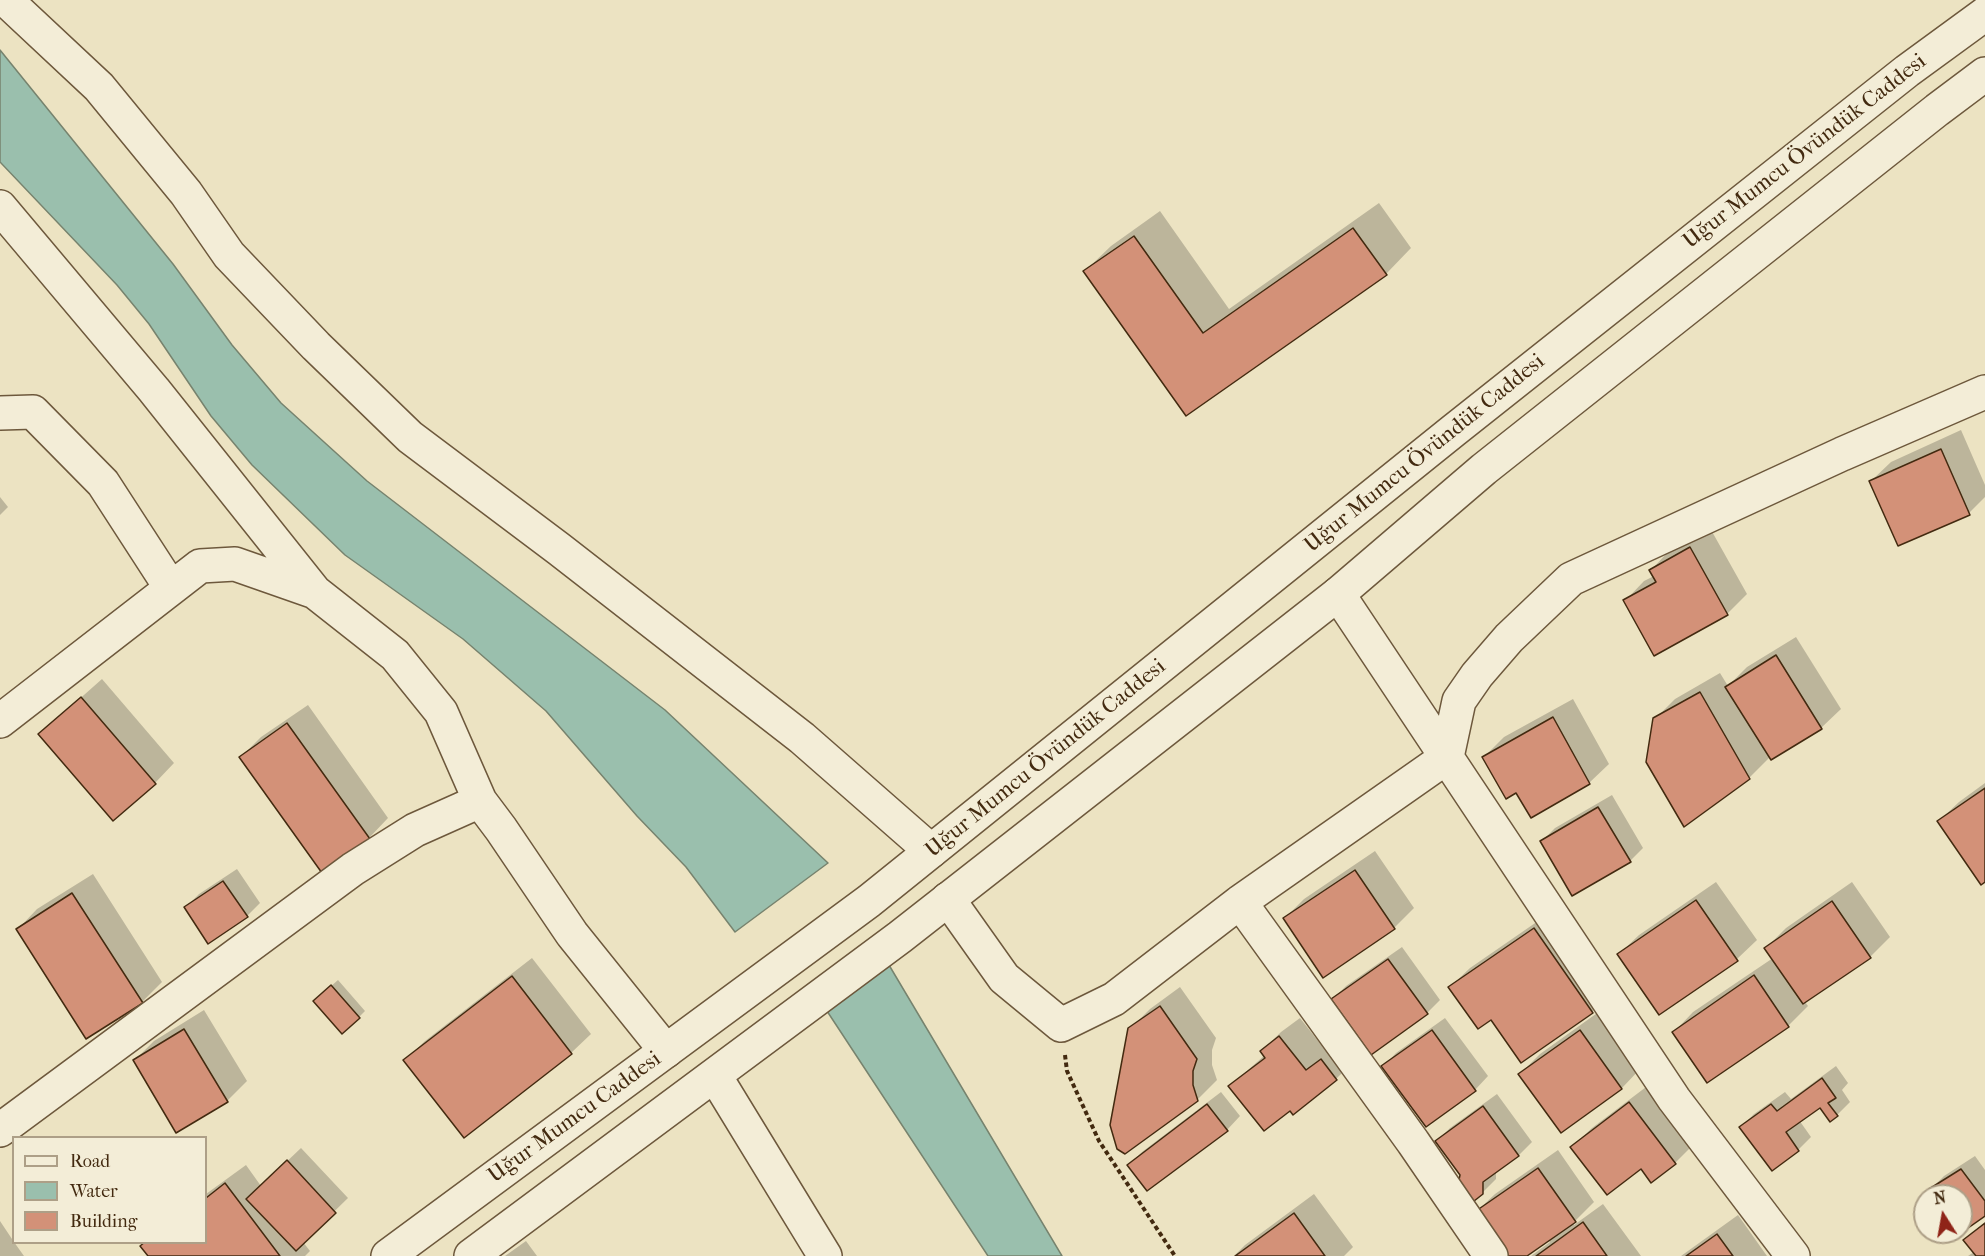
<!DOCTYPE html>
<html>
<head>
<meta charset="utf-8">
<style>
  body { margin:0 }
  #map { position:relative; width:1985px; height:1256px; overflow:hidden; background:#ece3c2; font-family:"IM FELL French Canon",serif }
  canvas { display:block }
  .legend { position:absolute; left:12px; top:1136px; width:195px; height:108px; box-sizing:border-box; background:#f3edd7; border:2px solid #ad9f87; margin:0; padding:8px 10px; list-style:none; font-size:18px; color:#432a10 }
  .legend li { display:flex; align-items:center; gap:12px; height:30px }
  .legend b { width:30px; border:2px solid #ad9f87 }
  .north { position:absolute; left:1913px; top:1184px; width:60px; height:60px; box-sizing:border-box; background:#f3edd7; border:2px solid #ad9f87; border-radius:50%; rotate:349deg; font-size:16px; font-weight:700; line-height:24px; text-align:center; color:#432a10 }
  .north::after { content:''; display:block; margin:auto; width:21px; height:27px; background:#8f2418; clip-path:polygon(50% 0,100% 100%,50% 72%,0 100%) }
</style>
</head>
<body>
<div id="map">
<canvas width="1985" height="1256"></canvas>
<ul class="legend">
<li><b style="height:8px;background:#f3edd7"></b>Road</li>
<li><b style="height:16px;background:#9abfad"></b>Water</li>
<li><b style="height:16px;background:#d39178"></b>Building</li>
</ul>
<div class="north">N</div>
</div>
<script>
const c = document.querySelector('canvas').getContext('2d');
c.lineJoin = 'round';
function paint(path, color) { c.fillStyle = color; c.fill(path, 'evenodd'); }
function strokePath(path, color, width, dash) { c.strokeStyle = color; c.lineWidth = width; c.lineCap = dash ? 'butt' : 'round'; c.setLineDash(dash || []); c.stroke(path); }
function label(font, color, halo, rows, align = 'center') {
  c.font = font + ' "IM FELL French Canon",serif'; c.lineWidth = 4.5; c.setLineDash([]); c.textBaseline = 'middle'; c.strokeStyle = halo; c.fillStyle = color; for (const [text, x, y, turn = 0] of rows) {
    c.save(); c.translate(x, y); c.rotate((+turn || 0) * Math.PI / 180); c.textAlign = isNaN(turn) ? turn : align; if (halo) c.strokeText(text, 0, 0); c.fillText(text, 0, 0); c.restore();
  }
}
const water = new Path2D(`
  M0,50L173,264L232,345L281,403L367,481L665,710L828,863L735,932L686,867L637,816L546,711L463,639L345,555L252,465L211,416L149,324L117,285L0,162Z
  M886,960L1062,1256H988L825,1008Z`);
paint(water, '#9abfad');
strokePath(water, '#77836e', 1.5);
paint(new Path2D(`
  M1379,203L1411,248L1386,274L1186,414L1085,271L1111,246L1160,211L1229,309Z
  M1961,430L1985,485V497L1969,513L1871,481L1891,462Z
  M0,497L8,507L0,515Z
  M1710,528L1747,594L1727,614L1625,601L1644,581L1654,576L1651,570L1670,550Z
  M1796,637L1841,709L1821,728L1771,756L1749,778L1685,825L1655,719L1675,699L1720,673L1728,686L1747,667Z
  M102,679L174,763L155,783L40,734Z
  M1573,699L1609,764L1589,783L1517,791L1484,757L1504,737Z
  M308,705L388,818L369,838L241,757L261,737Z
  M1985,783V880L1939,821L1959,802Z
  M1612,795L1643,848L1630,861L1542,841L1555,828Z
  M1375,851L1414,908L1394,928L1284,919L1304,899Z
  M237,869L260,903L247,916L186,907L199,894Z
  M93,874L162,982L142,1002L18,929L37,909Z
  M1716,882L1757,940L1737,959L1619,954L1639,935Z
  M1852,882L1890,937L1870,957L1805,1002L1808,1006L1788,1026L1674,1032L1693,1012L1773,958L1766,948L1786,928Z
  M1554,910L1611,992L1592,1012L1492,1018L1450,987L1470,968Z
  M1402,947L1440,1000L1427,1013L1333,999L1346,986Z
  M532,958L591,1034L571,1053L405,1060L425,1041Z
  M338,980L365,1011L359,1017L321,995Z
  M1180,987L1216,1038L1212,1050V1065L1217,1080L1197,1100L1130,1029L1150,1009Z
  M204,1010L247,1081L227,1101L135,1060L154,1041Z
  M1600,1011L1641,1068L1622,1088L1561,1131L1520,1074L1540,1054Z
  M1300,1018L1326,1051L1341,1040L1356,1059L1336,1079L1290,1109L1230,1086L1265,1055L1262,1051L1281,1032Z
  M1445,1018L1488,1076L1475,1090L1383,1067L1396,1053Z
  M1836,1066L1848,1083L1842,1090L1850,1102L1837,1115L1820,1105L1799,1120L1811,1137L1798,1150L1741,1127L1754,1114L1785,1092L1791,1099Z
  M1650,1084L1695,1143L1675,1163L1641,1167L1572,1147L1592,1128Z
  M1221,1092L1240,1116L1227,1130L1129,1165L1142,1152Z
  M1497,1094L1532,1142L1519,1155L1496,1171V1179L1482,1193L1462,1174L1437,1141L1450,1128Z
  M301,1148L348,1198L303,1242L310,1251L305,1256H150L206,1242V1194L246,1165L261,1186Z
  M1558,1150L1594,1202L1573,1223L1574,1225L1603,1204L1641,1256H1531L1550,1242L1548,1240L1525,1256L1475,1213L1495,1194Z
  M1975,1156L1985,1170V1214L1961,1231V1196H1936L1931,1189L1944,1176Z
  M1314,1194L1353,1247L1344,1256H1234L1245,1245Z
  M1738,1215L1767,1256H1681Z
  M0,1221L14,1242L24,1256H0Z
  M1985,1222V1256H1968L1974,1252L1965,1240Z
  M526,1241L537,1256H505Z`), '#0003');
const building = new Path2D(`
  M1353,228L1387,275L1186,416L1083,271L1134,236L1203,333Z
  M1941,449L1970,515L1898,546L1869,481Z
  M1690,547L1728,615L1654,656L1623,600L1656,582L1649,570Z
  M1776,655L1822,729L1771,760L1725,687Z
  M1700,692L1750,779L1684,827L1646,762L1653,718Z
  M81,697L156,784L113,821L38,734Z
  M1553,717L1590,784L1531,818L1516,793L1506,799L1482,757Z
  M287,723L370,839L322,873L239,757Z
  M1985,788V882L1981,885L1937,821Z
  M1598,807L1631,862L1572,896L1540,841Z
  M1355,870L1395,929L1323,978L1283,918Z
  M223,881L248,917L208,944L184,907Z
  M72,893L143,1003L86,1039L16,929Z
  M1696,900L1738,961L1659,1015L1617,954Z
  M1832,901L1871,958L1803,1004L1764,948Z
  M1534,928L1593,1013L1521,1063L1491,1020L1478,1029L1448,987Z
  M1388,959L1428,1014L1371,1055L1331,999Z
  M1754,975L1789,1027L1707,1083L1672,1032Z
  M512,976L572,1054L464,1138L403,1060Z
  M331,985L360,1018L342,1034L313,1001Z
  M1160,1006L1197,1059L1193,1071V1085L1198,1101L1125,1154L1117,1149L1110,1125L1128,1028Z
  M184,1029L228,1102L176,1133L133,1060Z
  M1432,1030L1476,1091L1426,1127L1381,1066Z
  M1580,1030L1622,1089L1561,1133L1518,1074Z
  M1279,1036L1306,1070L1321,1059L1337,1080L1293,1115L1290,1111L1264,1131L1228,1086L1265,1058L1260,1051Z
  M1822,1078L1836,1098L1828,1103L1838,1116L1830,1122L1820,1108L1786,1132L1799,1151L1772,1171L1739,1127L1771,1104L1777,1111Z
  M1629,1102L1676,1164L1651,1183L1641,1169L1607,1195L1570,1147Z
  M1207,1104L1228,1131L1147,1191L1127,1165Z
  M1483,1106L1519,1156L1483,1182V1194L1469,1205L1457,1189L1460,1175L1435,1141Z
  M287,1160L336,1213L296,1251L246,1199Z
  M1538,1168L1576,1222L1527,1256H1503L1473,1213Z
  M1961,1169L1985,1201V1216L1961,1233V1196H1934L1929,1189Z
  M225,1183L280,1256H148L140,1246L145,1242H206V1198Z
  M1294,1213L1325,1256H1235Z
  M1583,1222L1607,1256H1536Z
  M1985,1223V1256H1976L1963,1240Z
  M1717,1234L1733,1256H1686Z`);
paint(building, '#d39178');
strokePath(building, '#432a10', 1.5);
const minor = new Path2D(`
  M6,0L99,87L186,193L229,255L316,346L410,437L559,549L802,738L931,851
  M0,207L154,390L315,592
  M0,413L33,412L103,483L171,588
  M1338,594L1674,1099L1793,1256
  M0,721L200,566L235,564L315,592L395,655L441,712L480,801L501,829L572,934L666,1051
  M948,899L1004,978L1061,1025L1114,999L1240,902L1447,757L1459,701L1477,675L1509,638L1571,579L1842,454L1985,392
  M1240,902L1413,1142L1491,1256
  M715,1076L825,1256
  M0,1130L353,869L415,830L480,801`);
const tertiary = new Path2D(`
  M388,1256L869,901L1453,431L1907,71L1985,14
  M471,1256L900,937L1338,594L1484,469L1937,110L1985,74`);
strokePath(minor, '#6d583c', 36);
strokePath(tertiary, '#6d583c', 36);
strokePath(new Path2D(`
  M1065,1055L1067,1071L1099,1141L1175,1256`), '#432a10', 4, [4.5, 3]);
strokePath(minor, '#f3edd7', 33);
strokePath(tertiary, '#f3edd7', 33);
label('22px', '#432a10', '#f3edd7', [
  ["Uğur Mumcu Övündük Caddesi",1805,152,-38],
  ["Uğur Mumcu Övündük Caddesi",1425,454,-39],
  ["Uğur Mumcu Övündük Caddesi",1046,759,-39],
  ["Uğur Mumcu Caddesi",575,1118,-36]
]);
</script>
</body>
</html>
